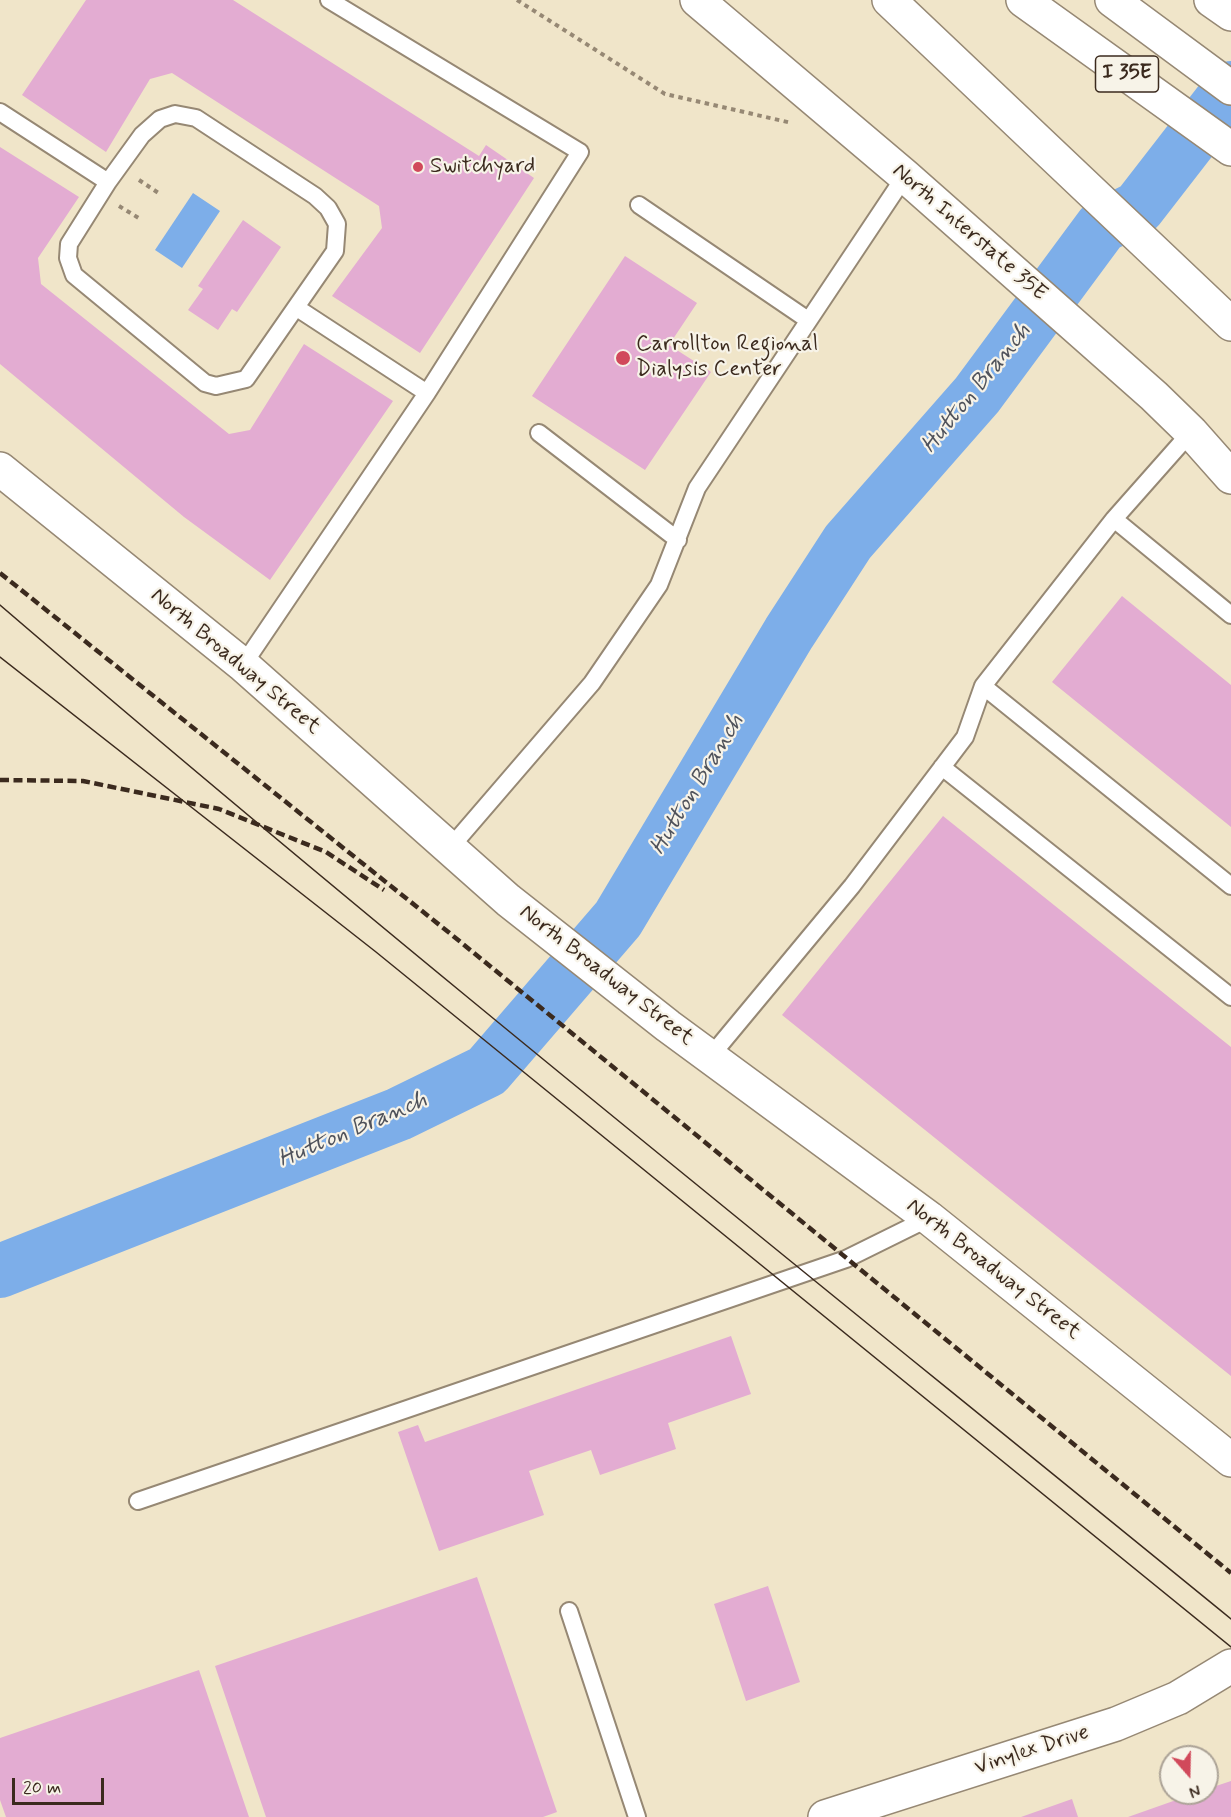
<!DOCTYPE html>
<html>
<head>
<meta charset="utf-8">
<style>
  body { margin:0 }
  #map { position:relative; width:1231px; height:1817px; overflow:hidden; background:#f0e5c9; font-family:Mynerve,sans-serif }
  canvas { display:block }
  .north { position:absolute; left:1159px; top:1745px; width:60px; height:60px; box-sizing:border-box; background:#f7f3e8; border:2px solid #aca397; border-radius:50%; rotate:160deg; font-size:16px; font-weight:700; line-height:24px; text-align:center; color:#3b2a1e }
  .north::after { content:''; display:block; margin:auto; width:21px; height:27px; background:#d1495b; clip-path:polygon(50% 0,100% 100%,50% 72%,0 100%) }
  .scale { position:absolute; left:12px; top:1778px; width:92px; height:27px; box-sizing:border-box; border:3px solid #3b2a1e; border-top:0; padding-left:8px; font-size:18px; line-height:21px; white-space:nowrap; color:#3b2a1e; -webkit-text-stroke:4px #f7f3e8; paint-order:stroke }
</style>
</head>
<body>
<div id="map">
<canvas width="1231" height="1817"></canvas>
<div class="north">N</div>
<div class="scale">20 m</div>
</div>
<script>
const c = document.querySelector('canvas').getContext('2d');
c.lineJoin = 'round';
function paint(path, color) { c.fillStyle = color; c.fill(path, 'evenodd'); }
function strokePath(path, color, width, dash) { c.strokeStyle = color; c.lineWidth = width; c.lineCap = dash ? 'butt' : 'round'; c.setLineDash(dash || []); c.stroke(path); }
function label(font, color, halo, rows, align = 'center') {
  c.font = font + ' Mynerve,sans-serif'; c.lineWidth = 4.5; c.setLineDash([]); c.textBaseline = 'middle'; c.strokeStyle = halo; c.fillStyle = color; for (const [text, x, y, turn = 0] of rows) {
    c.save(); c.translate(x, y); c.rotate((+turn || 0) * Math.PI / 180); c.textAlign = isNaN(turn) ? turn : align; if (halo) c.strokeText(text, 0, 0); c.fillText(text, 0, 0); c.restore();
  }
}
paint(new Path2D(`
  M193,193L220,211L182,268L155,250Z`), '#7daee9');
strokePath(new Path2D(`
  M0,1271L399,1114L487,1071L618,919L789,633L848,542L977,395L1102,226L1138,208L1231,88`), '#7daee9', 54);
paint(new Path2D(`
  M86,0H233L479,156L486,145L534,178L420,353L332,296L382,228L379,206L172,73L150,79L106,152L22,95Z
  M0,147L79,197L38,258L41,284L229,434L250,430L304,344L393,401L270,580L184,517L0,364Z
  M243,220L281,247L237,312L232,309L218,330L188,310L203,289L198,286Z
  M625,256L697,303L669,345L711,372L645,470L532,396Z
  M1122,596L1231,685V827L1052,682Z
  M943,816L1231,1047V1376L782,1015Z
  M731,1336L751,1394L668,1423L676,1449L600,1475L591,1450L529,1471L544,1515L439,1551L398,1432L418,1425L425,1442Z
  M477,1577L557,1812L543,1817H266L215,1666Z
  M768,1586L800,1682L746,1701L714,1604Z
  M199,1670L249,1817H6L0,1800V1738Z
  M1231,1781V1817H1128L1196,1793H1207V1789Z
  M1072,1799L1078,1817H1021Z`), '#e3acd2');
const lane = new Path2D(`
  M0,112L108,182
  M175,114L196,118L315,196L328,208L337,224L335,251L246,379L216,386L205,383L74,275L68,258L69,244L108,182L142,135L160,119Z
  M639,205L808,320
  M297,308L427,393
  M1191,432L1114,519L983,686L1231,886
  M539,433L678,540
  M1114,519L1231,615
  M243,665L427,393L580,152L329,0
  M942,767L1231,997
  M450,848L592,683L659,585L697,488L905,176
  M710,1057L852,886L965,737L983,686
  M138,1501L846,1259L929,1218
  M569,1611L637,1817`);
const street = new Path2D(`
  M825,1817L1116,1724L1178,1698L1231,1666`);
const secondary = new Path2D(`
  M697,0L905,176L1154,396L1191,432L1231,477
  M0,469L243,665L508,900L668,1026L929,1218L1231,1460`);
const highway = new Path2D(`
  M889,0L1231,324
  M1023,0L1231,149
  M1112,0L1231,88
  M1211,0L1231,14`);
strokePath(lane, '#968874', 20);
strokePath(street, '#968874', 36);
strokePath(secondary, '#968874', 36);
strokePath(highway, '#968874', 36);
strokePath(new Path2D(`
  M517,0L665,94L792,123
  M139,180L160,194
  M119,206L142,220`), '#968874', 4, [4.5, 4.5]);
strokePath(lane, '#fff', 16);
strokePath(street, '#fff', 33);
strokePath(secondary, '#fff', 33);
strokePath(highway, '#fff', 33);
strokePath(new Path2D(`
  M0,605C403,951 819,1283 1231,1619
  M0,657L376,952L1231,1647`), '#3b2a1e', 1.5);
strokePath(new Path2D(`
  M0,573L452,935L1231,1573
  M0,780L83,781L219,809L326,852L384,890`), '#3b2a1e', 4.5, [9, 4.5]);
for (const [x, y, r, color] of [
  [418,167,6,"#d1495b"],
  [623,358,8,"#d1495b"]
]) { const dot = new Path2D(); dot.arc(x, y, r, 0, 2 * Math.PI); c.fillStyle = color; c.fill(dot); strokePath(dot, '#f7f3e8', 2); }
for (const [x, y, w] of [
  [1127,74,63]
]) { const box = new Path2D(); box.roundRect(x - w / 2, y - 18, w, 36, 4.5); c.fillStyle = '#f7f3e8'; c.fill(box); strokePath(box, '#3b2a1e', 1.5); }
label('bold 21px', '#3b2a1e', null, [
  ["I 35E",1127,74]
]);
label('22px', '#3b2a1e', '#f7f3e8', [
  ["Switchyard",430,167],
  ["Carrollton Regional",636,345],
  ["Dialysis Center",636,370]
], 'left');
label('22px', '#3b2a1e', '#f7f3e8', [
  ["North Interstate 35E",969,233,41],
  ["North Broadway Street",235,662,40],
  ["North Broadway Street",606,976,38],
  ["North Broadway Street",993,1270,38],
  ["Vinylex Drive",1032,1751,-18]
]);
label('italic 24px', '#4f525b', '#f7f3e8', [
  ["Hutton Branch",977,389,-51],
  ["Hutton Branch",698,785,-59],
  ["Hutton Branch",353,1131,-23]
]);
</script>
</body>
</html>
